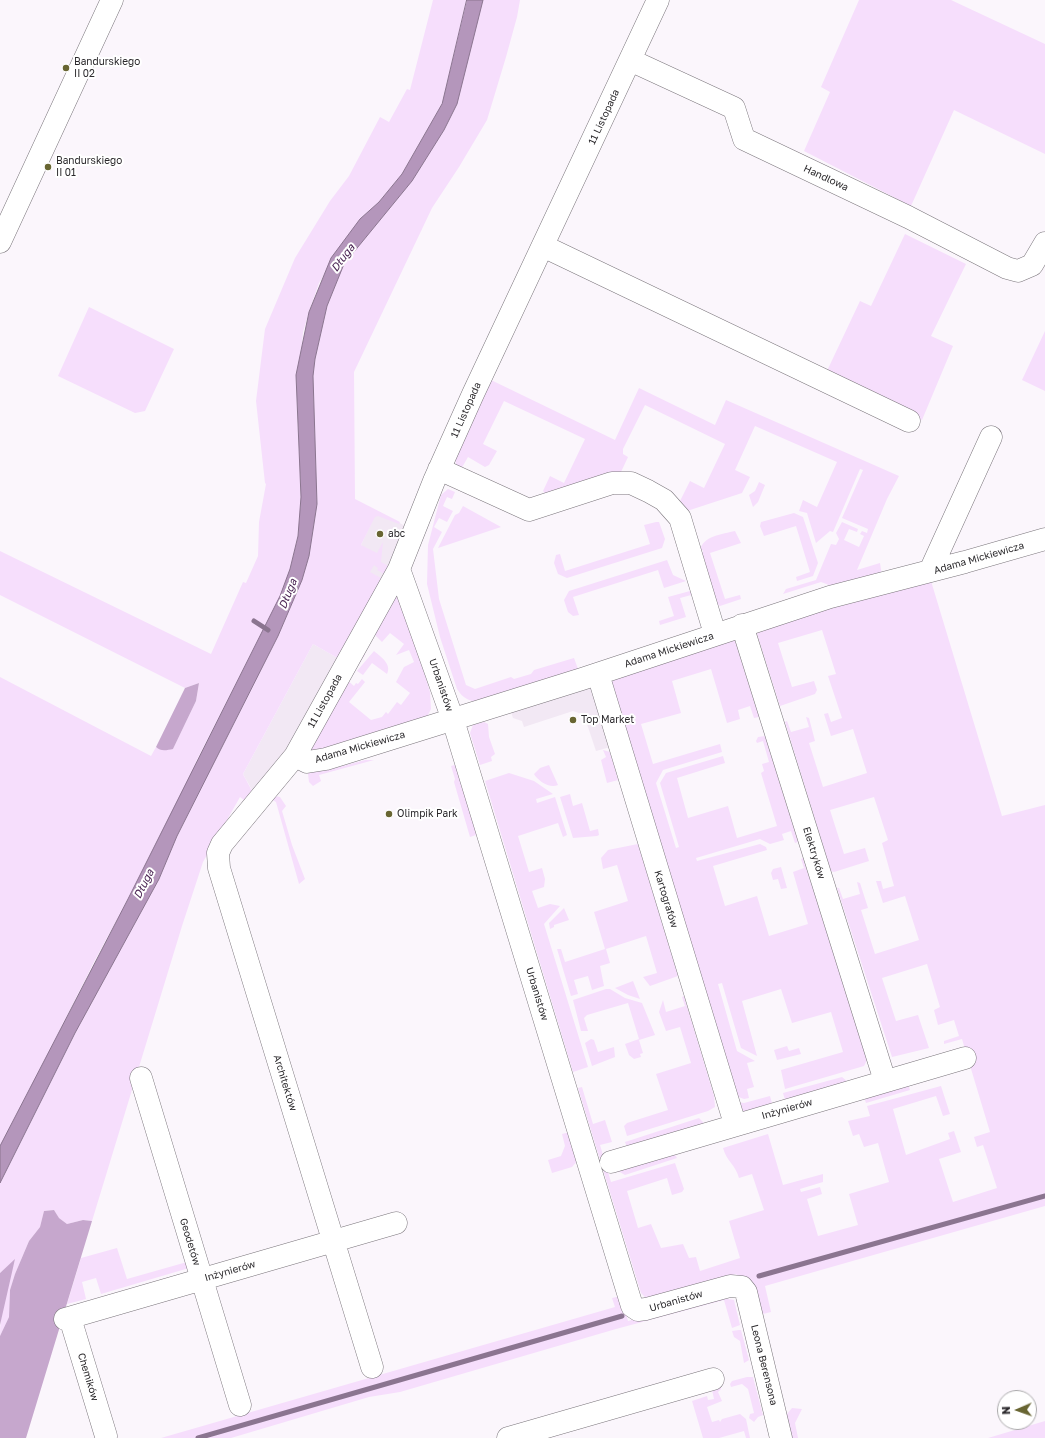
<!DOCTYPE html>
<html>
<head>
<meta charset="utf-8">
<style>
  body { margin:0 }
  #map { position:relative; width:1045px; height:1438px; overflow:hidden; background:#fbf6fc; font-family:"Golos Text",sans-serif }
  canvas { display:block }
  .north { position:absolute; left:997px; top:1390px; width:40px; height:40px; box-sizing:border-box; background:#fff; border:1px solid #aaa9ab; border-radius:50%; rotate:268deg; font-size:11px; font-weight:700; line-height:16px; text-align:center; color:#2b292c }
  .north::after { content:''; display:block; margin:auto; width:14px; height:18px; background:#686532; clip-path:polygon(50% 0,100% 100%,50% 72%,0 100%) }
</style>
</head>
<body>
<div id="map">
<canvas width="1045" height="1438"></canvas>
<div class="north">N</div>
</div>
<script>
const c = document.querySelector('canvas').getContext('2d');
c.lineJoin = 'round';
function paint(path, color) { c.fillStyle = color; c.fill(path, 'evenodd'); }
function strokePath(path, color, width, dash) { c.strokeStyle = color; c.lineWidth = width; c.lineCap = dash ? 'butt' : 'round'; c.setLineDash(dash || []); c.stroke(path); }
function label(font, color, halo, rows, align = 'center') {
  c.font = font + ' "Golos Text",sans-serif'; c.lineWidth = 4; c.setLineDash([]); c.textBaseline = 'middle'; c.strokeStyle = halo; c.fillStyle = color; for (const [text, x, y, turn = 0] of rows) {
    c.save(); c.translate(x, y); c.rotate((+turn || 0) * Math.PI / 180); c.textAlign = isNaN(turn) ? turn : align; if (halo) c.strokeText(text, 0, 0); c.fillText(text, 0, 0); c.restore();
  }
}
paint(new Path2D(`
  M377,511L409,528L383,580L369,572L361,545Z
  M313,644L341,660L291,751L253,792L243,774Z
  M591,685L614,746L596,751L584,715L573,711L524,727L522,721L513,718L510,709Z`), '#f2e8f4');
paint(new Path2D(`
  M433,0H467L442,104L402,174L379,202L360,219L319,283L309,312L303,332L297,408L301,497L298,536L290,569L292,576L266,632L262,633L197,760L179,806L95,960L60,1030L57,1043L0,1146V677L151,756L156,747L159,749H173L196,701L199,683L185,688L0,595V551L211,654L243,582L246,583L258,556L259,522L266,484L265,483L256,401L265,329L295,258L330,201L349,176L380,117L389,122L407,89L410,90Z
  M483,0H520L517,17L506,57L487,120L459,167L432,208L354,372L355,499L400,522L399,524L378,516L375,517L361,545L377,553L383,542L381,562L390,567L386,575L377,570L378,568L374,565L370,572L381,578L382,576L385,577L341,660L313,644L243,774L252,791L244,800L240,797L203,862L182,926L92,1221L83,1220L67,1224L59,1218L54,1210L44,1211L40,1227L29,1241L15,1274L10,1290L9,1317L0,1336C0,1311 7,1283 15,1260L0,1273V1183L75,1033L159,879L177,836L278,636L302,580L309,556L317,504L313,376L315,359L327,306L344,264L412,181L444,130L457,104Z
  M859,0H951L1045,44V154L954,110L911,206L804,151L830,92L821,87Z
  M905,234L966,264L931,336L953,346L922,420L826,373L860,301L871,306Z
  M89,307L174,349L145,411L135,413L58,376Z
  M1045,331V391L1022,380Z
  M491,380L615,440L639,388L715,425L726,400L899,476L887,499L857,570L880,563L882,576L837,588L821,582L783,594L786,589L816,580L831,544L836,545L839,539L836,533L842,522L858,529L857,532L849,529L844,540L859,547L864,536L860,534L862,531L867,533L868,529L842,518L863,470L860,469L833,532L830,531L816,543L807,513L799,511L803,500L817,507L837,462L755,426L735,470L750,477L742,493L687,511L680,501L690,481L704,488L725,444L645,405L623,449V454L628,457L621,472L546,495L543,491L550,476L564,483L585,439L504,401L483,444L497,451L489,465L485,467L468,457L460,471L457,468L455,459Z
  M759,482L765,485L758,502L753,507L749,495L755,491Z
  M448,489L455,492L452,499L447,497L443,506L453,511L447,522L439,518L434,527L442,532L433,549L439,599L466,685L475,689L511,677L514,679L531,674L534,670L574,658L578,669L489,701C475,703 465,702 457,689L440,637L427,584L428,545L441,495Z
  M463,506L501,527L438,548L455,515L459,513Z
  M794,513L803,517L818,563L813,576L797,581L796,577L810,572L796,526L764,536L760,526L761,522Z
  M656,522H659L665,539L662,548L567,578L558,574L554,563L556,555L560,554L565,571L650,544L644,525Z
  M735,531L741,543L710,553L725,599L740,595L741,599L720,606L717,604L701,553L703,552V550L700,551C702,536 723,534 735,531Z
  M667,560L673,575L686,581L664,588L658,570L573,597L579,615L573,616L568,612L564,600L569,591Z
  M931,581L1002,816L1045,805V1206L765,1286L771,1312L759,1315L736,1274L647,1299L641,1293L578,1088L582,1087L593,1124L605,1120L612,1142L600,1145L611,1182L675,1163L684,1189L682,1192L672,1195L667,1178L627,1191L638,1228L651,1224L661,1248L683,1244L689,1258L696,1257L700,1271L740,1258L729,1221L764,1210L752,1174L739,1178C735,1164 727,1162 723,1148L768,1134L783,1185L823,1174V1182L800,1189L801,1192L820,1187L822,1194L807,1199L818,1236L858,1225L849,1194L889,1182L878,1143L864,1147L859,1134L853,1136L848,1121L870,1116L867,1106L941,1086L950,1114L943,1116L936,1096L893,1109L906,1155L950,1139L948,1133L954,1131L961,1152L939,1159L953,1202L997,1188L983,1145L977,1147L974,1137L990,1132L962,1039L944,1044V1041L959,1036L954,1020L938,1025L934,1010L940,1007L927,964L882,978L896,1021L918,1015L929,1048L892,1057L837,888H839L843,899L860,894L857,882L860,883L868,908L861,910L875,954L919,940L905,896L883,903L876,881H881L883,889L894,886L882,843L888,840L874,797L830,810L844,854L865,848L869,861L834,872L831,871L785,722L787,721L791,732L809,727L806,717L809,718L815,741L809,743L823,787L867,773L853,729L831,736L824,714L828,713L831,722L842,718L828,676L836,674L822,630L778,643L792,687L814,681L817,690L815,694L780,706L757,634L759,629L808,613L853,603L862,599Z
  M393,591L398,593L408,618L430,692L431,709L427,717L423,719L339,744L328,750L310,752L308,746L355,660L363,653L365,655L346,679L354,686L356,683L358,684L362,679L365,682L349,702L371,720L382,717L386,712L388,714L397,702L401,705L410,693L396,682L404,667L414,662L409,650L396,655L404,644L390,633L382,642L375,635V625Z
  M690,591L695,594L680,598L686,617L660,625L659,621L674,616L668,597Z
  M731,638L735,641L759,717L754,718L750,706L738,710L740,719L727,723L711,669L672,681L681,713L641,724L653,764L720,744L722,752L663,770L656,783L676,848L679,847L660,783L666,773L723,756L725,763L677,778L688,818L728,806L737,838L777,826L761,773L764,771L762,764L769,762L763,741L757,743L756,741L758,737L765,736L798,842L795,843L791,831L782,834L784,840L770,844L760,839L696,858L697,861L760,844L766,847L767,850L713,866L725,906L757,896L769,936L808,924L793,872L804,868L801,859L803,858L867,1060L864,1066L785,1089L781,1070L843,1052L831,1012L792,1023L781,989L742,1001L757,1056L741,1048L722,983L718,984L737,1051L755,1061L747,1063L754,1087L747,1089L749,1098L744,1099L733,1095L610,679Z
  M374,651C381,657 392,664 387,674L372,663L363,675L357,671Z
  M484,722L488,724L489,737L495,754L491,757L492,761L480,765L470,733L473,725Z
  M603,750L610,752L618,780L607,783L601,760L606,757Z
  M365,760H374L319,775L321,781L313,786L309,782L308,774L310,770L335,768Z
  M458,764L479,834L470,837L454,782L455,779L451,766Z
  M549,765L558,785C550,789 538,781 534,774L540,768Z
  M509,773L534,781L553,794L536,799L537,803L555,797L567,835L563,837L558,823L518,836L529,872L542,868L545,879L544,887L532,891L538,908L550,904L560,906L544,924L588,1067L573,1072L485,781Z
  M570,794L573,806L582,803L590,831L598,829L599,835L597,836L573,838L560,797Z
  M275,796L280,797L286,806L282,811L292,845L305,879L299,884L276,802L271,799Z
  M638,844L678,976L650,986L643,977L657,973L646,936L606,949L610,963L600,966L604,986L592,990L588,976L574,980L578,994L571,996L557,949H561L565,962L605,949L594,912L628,901L617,865L603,869L601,858L608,850Z
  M781,867L787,888L781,889L778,879L773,880L771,873L773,869Z
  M564,908L569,920L554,925V927L550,929L549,923Z
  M633,981L640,999L628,995L615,988Z
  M606,989H610L625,998L642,1003L655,1035L639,1040L643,1053L640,1054L641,1057L634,1059L629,1055L625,1044L639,1039L628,1003L587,1015L584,1018L588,1031H581L573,1000Z
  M684,996L714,1096L715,1107L708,1111L627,1136L624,1126L627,1123L668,1110L656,1074L691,1063L680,1027L666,1031L659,1012L663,1000L666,1012L685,1006L682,997Z
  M591,1039L594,1040L598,1052L614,1047L615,1057L592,1066L585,1043Z
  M787,1046L789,1051L799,1048L801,1054L777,1060L774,1050Z
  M842,1077L848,1082L785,1100L783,1093Z
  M908,1084L910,1090L866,1103L864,1097Z
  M770,1096L772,1103L745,1112H742L736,1102L744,1103Z
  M699,1118L706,1125L627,1147L625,1142Z
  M570,1132L579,1159L572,1167L552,1173L548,1160L561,1156L565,1146L562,1134Z
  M674,1153L677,1158L625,1175L618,1171Z
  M117,1248L127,1279L187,1262L189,1268L101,1294L96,1278L82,1282L86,1299L67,1304L81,1258Z
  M621,1296L628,1321L722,1298L734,1300L740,1325L732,1328L724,1300L616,1329L400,1392L369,1397L231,1438H161L615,1307L612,1298Z
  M739,1330H741L749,1360L744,1363L740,1341L734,1337L732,1331Z
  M747,1377H753L763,1415L758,1417L754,1422L749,1418L750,1414L754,1413L748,1389L742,1384L731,1387L730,1384L732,1381Z
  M721,1387V1389L718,1392L722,1401L707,1407L712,1422L719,1420L720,1422L722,1419L740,1414L746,1419L750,1438H746L744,1431L719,1438H703L692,1401L707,1396L708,1400L714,1399L712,1390Z
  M792,1408L802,1409L795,1423L798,1438H790L786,1415Z
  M1045,1421V1438H988Z`), '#f6defc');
paint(new Path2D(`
  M199,683L196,701L173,749C167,750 161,752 156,747L185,688Z
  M54,1210L59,1218L67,1224L83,1220L92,1221L26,1438H0V1336L9,1317L10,1290L15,1274L29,1241L40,1227L44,1211Z
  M15,1259L0,1325V1273Z`), '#c6a7cd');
const water = new Path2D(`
  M467,0H483L457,104L444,130L412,181L344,264L327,306L315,359L313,376L317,504L309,556L302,580L278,636L177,836L159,879L75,1033L0,1183V1146L128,899L280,596L290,569L298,536L301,497L296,375L309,312L331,258L360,219L379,202L402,174L442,104Z`);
paint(water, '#b496bb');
strokePath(water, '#8b7590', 1);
strokePath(new Path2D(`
  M254,621L268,630
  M759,1276L1045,1196
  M198,1438L622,1316`), '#8b7590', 5);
const minor = new Path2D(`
  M630,60L734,108L744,139L908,217L1007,268L1018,271L1032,265L1045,243
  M0,242L112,0
  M543,246L909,421
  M439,469L529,510L612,483H631L648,491L664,500L680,518L715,634
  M399,569L453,720L632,1306L638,1310L646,1309L730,1286L742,1287L746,1292L781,1438
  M930,571L991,437
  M742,625L885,1081
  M598,674L735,1124
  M295,756L307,762L326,759L582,679L830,597L965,562L1045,539
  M141,1078L240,1405
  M611,1162L965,1058
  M70,1318L106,1436
  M65,1319L396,1223
  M372,1367L219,868L218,853L222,844L295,756L399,569L434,481L473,394L658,0
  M508,1438L713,1379`);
strokePath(minor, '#7a757b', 23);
strokePath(minor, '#fff', 22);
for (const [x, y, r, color] of [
  [66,68,4,"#686532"],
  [48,167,4,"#686532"],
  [380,534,4,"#686532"],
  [573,720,4,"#686532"],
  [389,814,4,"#686532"]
]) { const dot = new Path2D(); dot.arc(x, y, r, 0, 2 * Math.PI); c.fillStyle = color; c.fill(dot); strokePath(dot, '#fff', 1.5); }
label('10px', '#2b292c', '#fff', [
  ["Bandurskiego",74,62],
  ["II 02",74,74],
  ["Bandurskiego",56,161],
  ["II 01",56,173],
  ["abc",388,534],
  ["Top Market",581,720],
  ["Olimpik Park",397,814]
], 'left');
label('10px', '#2b292c', '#fff', [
  ["11 Listopada",604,117,-65],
  ["Handlowa",826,178,25],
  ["11 Listopada",466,410,-66],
  ["Adama Mickiewicza",979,558,-16],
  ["Adama Mickiewicza",669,650,-18],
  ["Urbanistów",441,685,71],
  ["11 Listopada",325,701,-61],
  ["Adama Mickiewicza",360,747,-16],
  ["Elektryków",814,853,73],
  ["Kartografów",666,899,73],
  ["Urbanistów",537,994,73],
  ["Architektów",285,1083,73],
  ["Inżynierów",787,1109,-16],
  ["Geodetów",190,1242,73],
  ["Inżynierów",230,1271,-16],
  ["Urbanistów",676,1301,-16],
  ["Leona Berensona",764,1365,76],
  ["Chemików",88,1377,73]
]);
label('italic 11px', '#441d4d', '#fff', [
  ["Długa",343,258,-53],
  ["Długa",288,594,-68],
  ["Długa",144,884,-63]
]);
</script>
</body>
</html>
